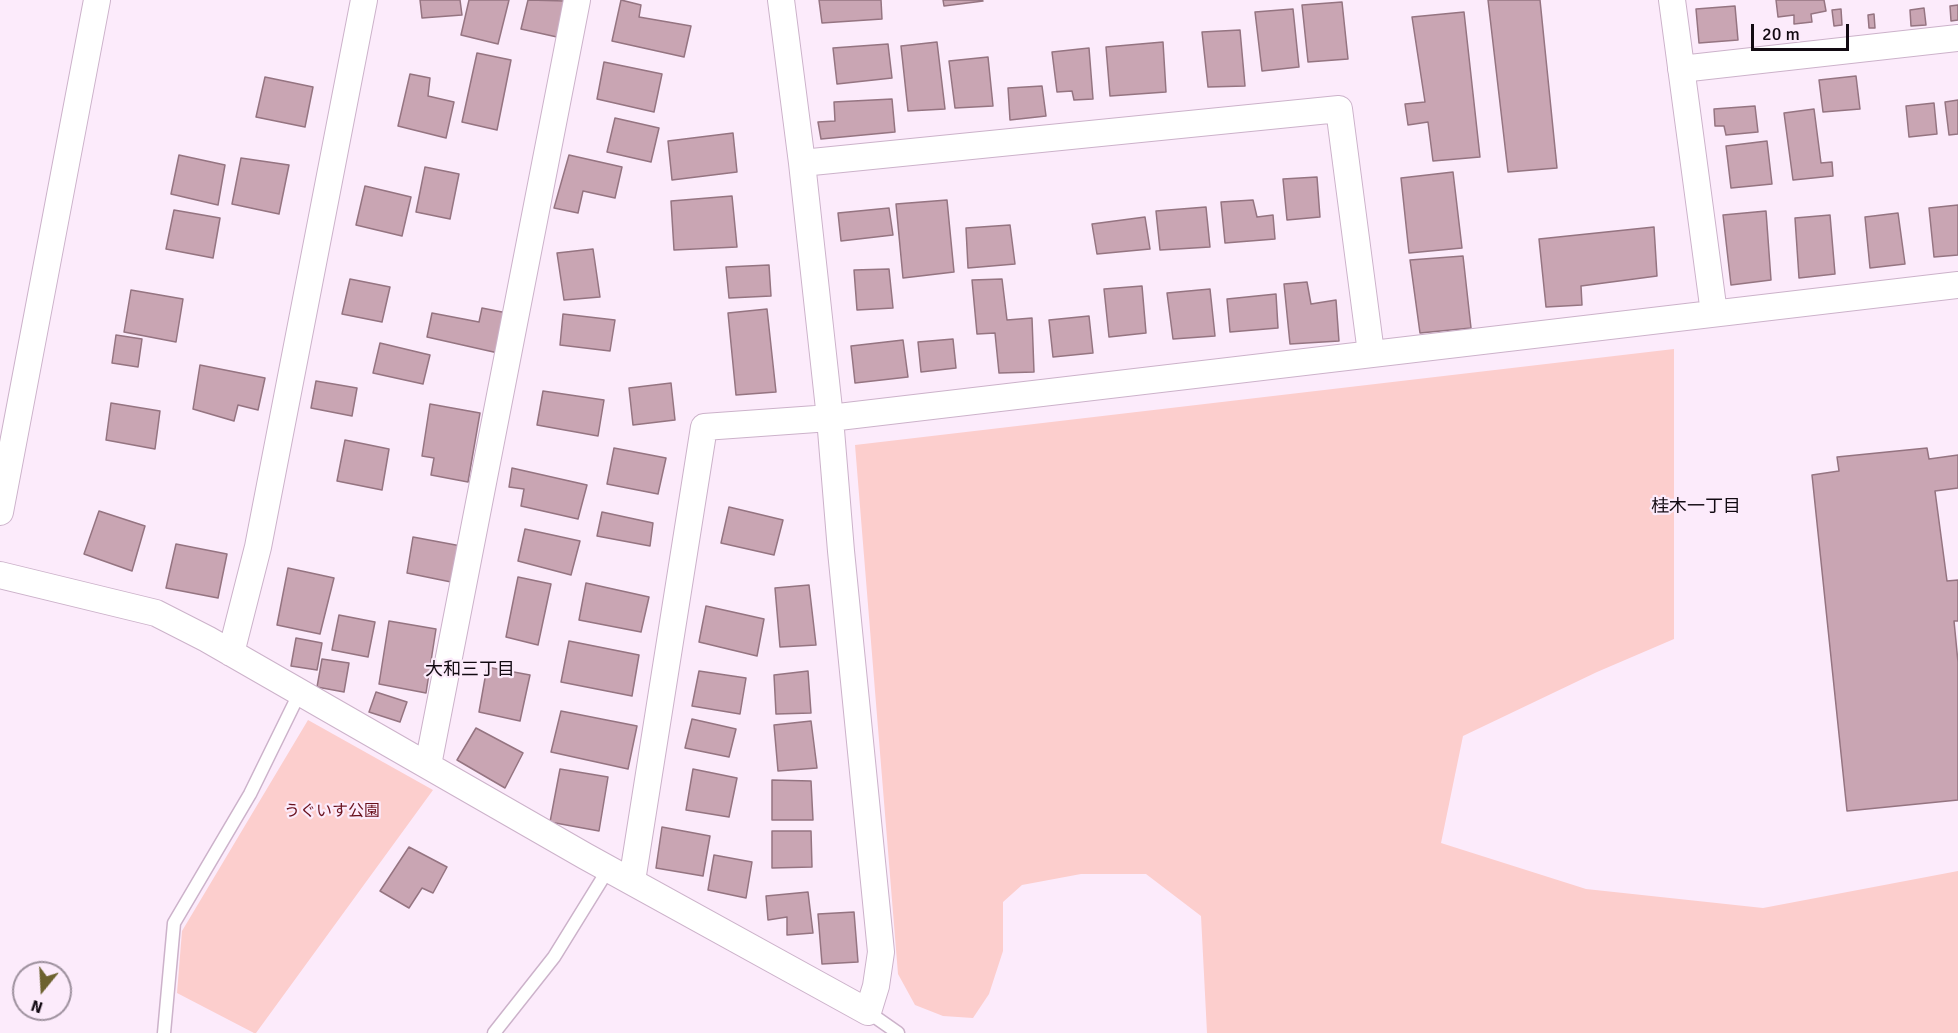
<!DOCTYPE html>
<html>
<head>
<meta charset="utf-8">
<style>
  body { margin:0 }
  #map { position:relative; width:1958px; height:1033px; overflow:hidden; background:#fcebfb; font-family:Signika,sans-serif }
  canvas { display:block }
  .north { position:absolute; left:12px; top:961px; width:60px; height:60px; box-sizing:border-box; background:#fcebfb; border:2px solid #9e919e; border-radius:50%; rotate:198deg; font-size:16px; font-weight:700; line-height:24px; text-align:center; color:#120a12 }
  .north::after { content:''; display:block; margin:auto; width:21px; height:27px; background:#6d622f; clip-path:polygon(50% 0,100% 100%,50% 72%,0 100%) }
  .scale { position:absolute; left:1751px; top:24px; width:98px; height:27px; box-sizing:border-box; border:3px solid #120a12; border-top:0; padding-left:8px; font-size:18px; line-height:21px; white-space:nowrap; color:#120a12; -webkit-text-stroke:4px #fcebfb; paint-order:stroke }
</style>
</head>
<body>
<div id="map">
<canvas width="1958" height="1033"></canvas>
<div class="north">N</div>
<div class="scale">20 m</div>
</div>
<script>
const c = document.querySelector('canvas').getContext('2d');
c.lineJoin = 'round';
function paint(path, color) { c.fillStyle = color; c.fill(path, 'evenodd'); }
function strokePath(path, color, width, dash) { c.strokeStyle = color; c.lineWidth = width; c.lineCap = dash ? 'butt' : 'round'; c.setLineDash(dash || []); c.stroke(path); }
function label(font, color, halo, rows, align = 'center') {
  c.font = font + ' Signika,"Noto Sans JP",sans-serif'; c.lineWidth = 4.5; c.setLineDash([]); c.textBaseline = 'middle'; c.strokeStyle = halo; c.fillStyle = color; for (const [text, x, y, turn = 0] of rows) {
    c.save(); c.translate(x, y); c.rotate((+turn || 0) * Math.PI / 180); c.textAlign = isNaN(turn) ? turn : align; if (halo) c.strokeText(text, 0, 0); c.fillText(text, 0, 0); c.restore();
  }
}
paint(new Path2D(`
  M1674,349V639L1597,672L1463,736L1441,843L1586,889L1763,908L1958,871V1033H1207L1201,916L1146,874H1081L1022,885L1003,902V951L989,994L973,1018L943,1016L915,1005L898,974L855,445Z
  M308,720L433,790L256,1033H254L177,993L182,931Z`), '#fccecd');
const building = new Path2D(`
  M420,0H460L462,15L422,18Z
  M469,0H509L498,44L461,35Z
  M528,0L566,1L557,37L521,29Z
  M621,0L641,5L639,17L691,26L684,57L612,41Z
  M819,0H881L882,19L822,23Z
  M943,0H982L983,1L944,6Z
  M1488,0H1540L1557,168L1508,172Z
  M1776,0H1824L1826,11L1811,14L1812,22L1794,24V15L1778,17Z
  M1342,2L1348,59L1308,62L1302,5Z
  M1958,5V20L1951,21L1950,6Z
  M1735,6L1738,40L1699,43L1696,9Z
  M1924,8L1926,25L1911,26L1910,10Z
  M1293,9L1299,67L1262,71L1255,12Z
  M1841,9L1842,25L1834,26L1832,10Z
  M1464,12L1480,157L1433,161L1428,122L1408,125L1405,104L1425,102L1412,17Z
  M1874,14L1875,28H1869L1868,15Z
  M1240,30L1245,86L1208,87L1202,32Z
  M937,42L945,109L908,111L901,46Z
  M1163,42L1166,92L1110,96L1106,47Z
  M888,44L892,78L837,84L833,48Z
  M1089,48L1093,99L1074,100L1072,91L1057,92L1052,52Z
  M477,53L511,60L497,130L462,122Z
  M988,57L993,106L955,108L949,61Z
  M604,62L662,74L654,112L597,99Z
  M410,74L430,78L428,96L454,102L446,138L398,126Z
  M1856,76L1860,109L1823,112L1819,80Z
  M265,77L313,87L305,127L256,117Z
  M1042,86L1046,116L1010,120L1008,88Z
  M892,99L895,132L821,139L818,122L835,121L834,102Z
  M1958,100V134L1949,135L1945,102Z
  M1934,103L1937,134L1909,137L1906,106Z
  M1755,106L1758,132L1726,135L1724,126H1715L1714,109Z
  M1814,109L1821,163L1832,162L1833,176L1793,180L1784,113Z
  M615,118L659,128L651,162L607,152Z
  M733,133L737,172L672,180L668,141Z
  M1767,141L1772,184L1731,188L1726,146Z
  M179,155L225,165L218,205L171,194Z
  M569,155L622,167L615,198L583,191L578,213L554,208Z
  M241,158L289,165L279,214L232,204Z
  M425,167L459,174L450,219L416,212Z
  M1453,172L1462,248L1409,253L1401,178Z
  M1317,177L1320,217L1287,220L1283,179Z
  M365,186L411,197L402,236L356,225Z
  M732,196L737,247L674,250L671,201Z
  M947,200L954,272L903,278L896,204Z
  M1253,200L1257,217L1273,215L1275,239L1225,243L1221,202Z
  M1958,205V255L1934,257L1929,208Z
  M1206,207L1210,247L1160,250L1156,211Z
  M889,208L893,235L841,241L838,213Z
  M174,210L220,218L213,258L166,249Z
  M1766,211L1771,280L1731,285L1723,215Z
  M1898,213L1905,264L1870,268L1865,217Z
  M1830,215L1835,274L1799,278L1795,218Z
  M1145,217L1150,249L1097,254L1092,224Z
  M1010,225L1015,264L968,268L966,228Z
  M1654,227L1657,276L1581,286L1582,305L1546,307L1539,239Z
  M593,249L600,297L564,300L557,253Z
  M1463,256L1471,328L1420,333L1410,260Z
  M769,265L771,296L729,298L726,267Z
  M889,269L893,308L857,310L854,270Z
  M350,279L390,287L382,322L342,314Z
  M1002,279L1007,320L1032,318L1034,372L999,373L995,333L977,334L972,280Z
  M1307,282L1311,304L1336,300L1339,341L1290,344L1284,284Z
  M1142,286L1146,333L1109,337L1104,289Z
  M1210,289L1215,336L1173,339L1167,293Z
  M131,290L183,299L176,342L124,332Z
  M1276,294L1278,328L1230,332L1227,299Z
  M482,308L507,313L498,353L427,337L432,313L479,322Z
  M767,309L776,392L736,395L728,313Z
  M563,314L615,320L610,351L560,345Z
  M1089,316L1093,353L1053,357L1049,320Z
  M116,335L142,339L138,367L112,363Z
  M953,339L956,368L921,372L918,342Z
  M903,340L908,377L855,383L851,346Z
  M380,343L430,355L423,384L373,373Z
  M200,365L265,378L258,410L238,405L234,421L193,409Z
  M316,381L357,388L352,416L311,408Z
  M671,383L675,420L633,425L629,388Z
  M543,391L604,400L598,436L537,425Z
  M111,403L160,411L155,449L106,440Z
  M430,404L480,413L468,482L431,475L434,458L422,456Z
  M345,440L389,449L382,490L337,481Z
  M614,448L666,458L658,494L607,484Z
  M1927,448L1929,459L1958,455V488L1935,491L1947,581L1958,580V621H1954L1958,662V800L1847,811L1812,475L1839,471L1837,457Z
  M512,468L587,485L578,519L521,506L524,489L509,487Z
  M729,507L783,520L774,555L721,543Z
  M99,511L145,526L132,571L84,554Z
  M602,512L653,523L650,546L597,536Z
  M525,529L580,541L571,575L518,561Z
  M413,537L461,546L456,583L407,573Z
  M176,544L227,554L218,598L166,588Z
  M288,568L334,578L320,634L277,625Z
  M518,577L551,584L538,645L506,637Z
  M586,583L649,597L641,632L579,620Z
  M809,585L816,645L780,647L775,588Z
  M706,606L764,619L757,656L699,642Z
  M339,615L375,622L368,657L332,650Z
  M389,621L436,629L426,693L379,684Z
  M296,638L322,643L317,670L291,666Z
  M569,641L639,655L632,696L561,682Z
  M322,659L349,663L344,692L317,687Z
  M487,667L530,675L520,721L479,712Z
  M699,671L746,678L740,714L692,706Z
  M808,671L811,713L776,714L774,675Z
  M376,692L407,702L400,722L369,712Z
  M561,711L637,726L628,769L551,752Z
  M692,719L736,729L729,757L685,748Z
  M811,721L817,768L778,771L774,725Z
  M476,728L523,753L505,788L457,760Z
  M560,769L608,777L599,831L550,822Z
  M693,769L737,778L729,817L686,810Z
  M772,780L811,781L813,820H772Z
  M662,827L710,836L703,876L656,868Z
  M772,831H811L812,867L772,868Z
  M409,847L447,867L433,893L422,888L409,908L380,891Z
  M714,855L752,862L746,898L708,890Z
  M808,892L813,933L787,935V917L768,920L766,896Z
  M854,912L858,962L822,964L818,914Z`);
paint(building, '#c9a5b3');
strokePath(building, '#957481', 1.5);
const lane = new Path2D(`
  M868,1012L898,1033
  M164,1033L174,923L250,794L300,692
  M494,1033L554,957L609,868`);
const street = new Path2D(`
  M1672,0L1714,313
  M1681,69L1958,38
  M802,163L1339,109L1371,353
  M0,512L97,0
  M0,575L156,613L207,639L585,856L868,1012L876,986L881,952L841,551L830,418L802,163L781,0
  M231,653L258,547L364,0
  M428,765L577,0
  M632,881L704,427L830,418L1958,285`);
strokePath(lane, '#ccb2ca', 15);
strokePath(street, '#ccb2ca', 28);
strokePath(lane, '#fff', 12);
strokePath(street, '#fff', 26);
label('16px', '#68101c', '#fcebfb', [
  ["うぐいす公園",332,812]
]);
label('18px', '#120a12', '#fcebfb', [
  ["桂木一丁目",1696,507],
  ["大和三丁目",470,670]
]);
</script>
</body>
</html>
